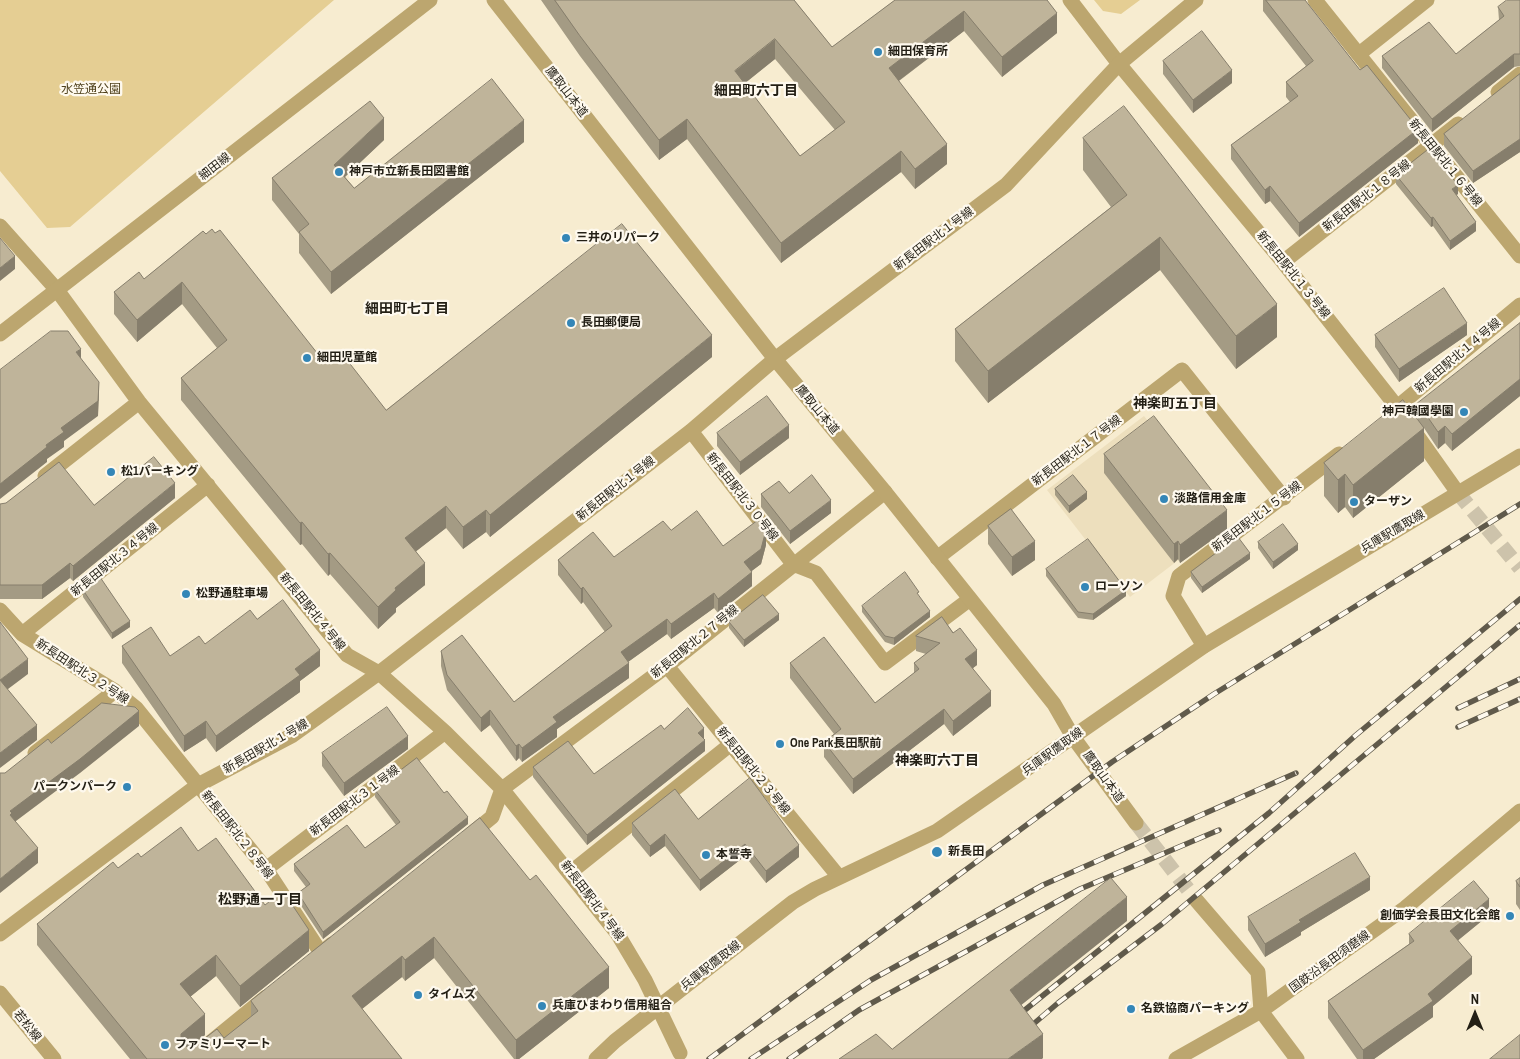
<!DOCTYPE html>
<html>
<head>
<meta charset="utf-8">
<style>
  body { margin:0 }
  #map { position:relative; width:1520px; height:1059px; overflow:hidden; background:#f7ecd0; font-family:"Archivo Narrow",sans-serif }
  canvas { display:block }
  .north { position:absolute; left:1450px; top:989px; width:50px; height:50px; -webkit-text-stroke:4px #fef9ee; paint-order:stroke; rotate:0deg; font-size:14px; font-weight:700; line-height:20px; text-align:center; color:#231f15 }
  .north::after { content:''; display:block; margin:auto; width:18px; height:22px; background:#231f15; clip-path:polygon(50% 0,100% 100%,50% 72%,0 100%) }
</style>
</head>
<body>
<div id="map">
<canvas width="1520" height="1059"></canvas>
<div class="north">N</div>
</div>
<script>
const c = document.querySelector('canvas').getContext('2d');
c.lineJoin = 'round';
function paint(path, color) { c.fillStyle = color; c.fill(path, 'evenodd'); }
function strokePath(path, color, width, dash) { c.strokeStyle = color; c.lineWidth = width; c.lineCap = dash ? 'butt' : 'round'; c.setLineDash(dash || []); c.stroke(path); }
function label(font, color, halo, rows, align = 'center') {
  c.font = font + ' "Archivo Narrow","Noto Sans JP",sans-serif'; c.lineWidth = 4.5; c.setLineDash([]); c.textBaseline = 'middle'; c.strokeStyle = halo; c.fillStyle = color; for (const [text, x, y, turn = 0] of rows) {
    c.save(); c.translate(x, y); c.rotate((+turn || 0) * Math.PI / 180); c.textAlign = isNaN(turn) ? turn : align; if (halo) c.strokeText(text, 0, 0); c.fillText(text, 0, 0); c.restore();
  }
}
paint(new Path2D(`
  M1144,416L1227,523L1130,597L1047,490Z`), '#eddfbd');
paint(new Path2D(`
  M0,0H334L70,227L47,228L0,171Z
  M1094,0H1140L1121,14L1103,11Z`), '#e5ce93');
strokePath(new Path2D(`
  M1458,493L1520,568
  M1136,823L1197,901`), '#cdc3ab', 15, [15, 8]);
strokePath(new Path2D(`
  M1070,0L1119,64`), '#bca66f', 15);
strokePath(new Path2D(`
  M1315,0L1520,256
  M1359,54L1427,0
  M1119,64L1283,262L1397,407L1458,493
  M1498,92L1520,74
  M0,226L57,290L139,402L347,655L379,673L445,732L502,789L617,933L645,980L680,1053
  M1283,262L1458,124
  M1390,413L1520,305
  M691,431L793,564L816,573L885,663L970,599
  M45,476L139,402
  M937,558L1182,370L1284,498
  M0,610L22,634L115,691L136,708L266,869L321,953L332,944
  M22,634L208,485
  M1204,646L1173,596L1179,576L1339,454
  M667,666L839,877
  M1073,737L1136,823
  M35,753L115,691
  M470,835L492,817L502,789L667,666L885,492
  M266,869L445,732
  M571,872L731,744
  M1197,901L1258,972L1261,1011
  M0,934L198,785L293,735L379,673L691,431L775,359L1006,185L1119,64L1196,0
  M190,1059L266,997`), '#bca66f', 15);
strokePath(new Path2D(`
  M494,0L775,359L885,492L1054,704L1073,737
  M0,334L430,0
  M0,993L54,1059
  M1261,1011L1297,1059
  M596,1059L615,1041L793,902L815,889L937,831L1204,646L1520,456
  M1176,1059L1261,1011L1405,908L1520,811`), '#bca66f', 15);
const rail = new Path2D(`
  M1458,708L1520,679
  M1458,727L1520,699
  M1015,1018L1269,813L1356,735L1520,599
  M1024,1032L1058,1003L1162,924L1520,625
  M709,1059L1112,762L1214,694L1520,504
  M751,1059L871,980L1043,885L1296,773
  M789,1059L859,1010L1080,889L1219,830`);
strokePath(rail, '#605a4b', 5.5);
strokePath(rail, '#fef9ee', 4, [11]);
paint(new Path2D(`
  M541,0H794L832,47L895,0H1047L1057,33L1002,77L964,31L899,81L947,164L915,189L901,172L781,263L687,139L659,160L580,56ZM775,59L835,130L800,156L744,84Z
  M1263,0H1305L1418,143L1299,237L1270,201L1265,204L1231,159V145L1290,102L1286,97V82L1306,66L1263,11Z
  M1520,0V66L1514,67L1432,132L1382,68V56L1456,54L1499,20L1498,7Z
  M1163,61L1232,83L1193,113L1163,74Z
  M1520,74V152L1473,183L1444,146V134Z
  M1083,138L1277,337L1236,369L1160,270L988,403L955,361V329L1111,207L1083,170Z
  M384,140L345,177L354,188L524,142L331,294L299,253V234L272,200V178Z
  M1396,175L1458,194L1456,195L1476,231L1450,250L1433,226L1431,227L1396,184Z
  M203,231L325,363L386,410L712,357L490,537L486,532L463,549L446,528L416,551L425,585L396,608V612L378,629L330,574L328,576L302,544L300,545L181,400V378L217,348L182,304L137,342L114,314V292L144,279Z
  M1520,323V396L1452,451L1445,443L1438,449L1424,428V461L1353,518L1345,507L1338,513L1324,496V463L1418,420V403Z
  M1375,335H1467L1399,382L1375,347Z
  M717,433L789,438L740,475L717,446Z
  M1104,454L1227,529L1180,563L1178,559L1174,563L1104,473Z
  M1055,489L1087,499L1069,513L1055,495Z
  M789,493L831,513L790,544L761,507V494Z
  M175,498L73,581L70,578L42,599H0V504L94,505Z
  M988,526L1035,560L1012,576L988,544Z
  M671,530L723,546L766,545L761,564L751,571L752,586L718,613L714,608L671,639L667,634L628,662L629,678L557,729V737L522,762L519,758L516,761L490,725L481,732L447,690L441,666V651L514,702L605,632L583,602L581,604L558,575V560L614,557Z
  M1258,542L1298,550L1273,569L1258,548Z
  M1250,559L1202,593L1191,578V572Z
  M1046,569L1126,596L1093,620L1078,618L1046,576Z
  M83,590L130,627L112,639L83,597Z
  M919,596L930,617L894,645L885,642L862,612V606Z
  M942,617L977,665L973,668L991,706L953,736L944,724L853,794L824,757V742L834,734L790,678V663L875,703L914,673V663L926,654L916,651V636Z
  M257,619L320,666L300,681V692L216,752L206,738L184,752L122,663V646L170,656L205,644Z
  M779,620L744,647L729,628V622Z
  M664,729L704,738L703,739L705,751L587,845L533,777V767L594,774Z
  M408,749L344,796L322,766V753Z
  M375,790L468,824L323,939L298,901V893L306,887L294,871V864L365,848L396,825L375,797Z
  M480,818L609,988L519,1059H514L434,958L405,981L402,977L362,1009L402,1059H130L37,945V924L118,868L141,857L198,851L265,905L309,951L240,1007L216,976L190,997L205,1035L192,1046L224,1038L251,1017V1001Z
  M698,819L799,857L766,883L745,856L700,891L665,846L650,857L632,835V823Z
  M1520,878V910L1516,904V881Z
  M1370,890L1301,932V935L1265,957L1248,930V917Z
  M1489,915L1458,940L1472,974L1433,1006V1017L1374,1059H1357L1328,1018V1001L1409,944V934Z`), '#a49b84');
paint(new Path2D(`
  M964,11V31L889,88V68Z
  M1057,13V33L1002,77V57Z
  M775,39V59L735,91V71Z
  M1514,54V67L1432,132V119Z
  M1232,70V83L1193,113V100Z
  M384,118V140L334,187V165Z
  M687,119V139L659,160V140Z
  M524,120V142L331,294V272Z
  M1418,129V143L1299,237V223Z
  M1520,139V152L1473,183V171Z
  M947,144V164L915,189V169Z
  M901,151V172L781,263V243Z
  M1458,185V194L1452,198V189Z
  M1270,186V201L1265,204V190Z
  M1433,217V226L1431,227V218Z
  M1476,222V231L1450,250V241Z
  M1160,237V270L988,403V371Z
  M15,256V269L0,281V268Z
  M182,282V304L137,342V320Z
  M1277,304V337L1236,369V336Z
  M1467,323V335L1399,382V369Z
  M712,335V357L490,537V515Z
  M81,349V364L76,352Z
  M1520,379V396L1452,451V434Z
  M99,382V397L98,416L64,441V447L47,459V462L0,499V484L46,445Z
  M789,425V438L740,475V462Z
  M1445,426V443L1438,449V432Z
  M1424,428V461L1353,518V485Z
  M1345,474V507L1338,513V480Z
  M175,483V498L73,581V566Z
  M1087,492V499L1069,513V506Z
  M831,500V513L790,544V531Z
  M446,506V528L405,560V538Z
  M486,510V532L463,549V527Z
  M1227,510V529L1180,563V545Z
  M302,522V544L300,545V523Z
  M766,530V545L761,564L744,577V562Z
  M1035,541V560L1012,576V557Z
  M1178,541V559L1174,563V544Z
  M1298,544V550L1273,569V562Z
  M330,553V574L328,576V554Z
  M1250,553V559L1202,593V587Z
  M70,563V578L42,599V585Z
  M425,563V585L396,608V612L378,629V607L395,588Z
  M752,572V586L718,613V599Z
  M583,587V602L581,604V589Z
  M1126,590V596L1093,620V614Z
  M714,593V608L671,639V624Z
  M930,611V617L894,645V638Z
  M779,614V620L744,647V640Z
  M667,619V634L621,667V652Z
  M130,621V627L112,639V633Z
  M320,650V666L300,681V692L216,752V736L295,669Z
  M977,650V665L965,674V659Z
  M28,659V674L0,695V680Z
  M629,663V678L557,729V737L522,762V748L553,717Z
  M991,691V706L953,736V721Z
  M944,709V724L853,794V779Z
  M490,710V725L481,732V718Z
  M139,711V726L80,773L12,824V828L10,811Z
  M206,721V738L184,752V736Z
  M37,725V740L0,768V753Z
  M704,728V738L698,743V733Z
  M408,736V749L344,796V783Z
  M705,740V751L587,845V835Z
  M519,744V758L516,761V746Z
  M468,817V824L323,939V932Z
  M665,834V846L650,857V846Z
  M745,844V856L700,891V880Z
  M799,845V857L766,883V871Z
  M38,848V863L0,893V879Z
  M1370,877V890L1301,932V935L1265,957V944L1299,920Z
  M1127,897V921L1010,1014V990Z
  M1489,899V915L1450,947V931Z
  M309,930V951L240,1007V986Z
  M434,937V958L405,981V960Z
  M216,955V976L180,1005V984Z
  M402,956V977L352,1017V996Z
  M1472,957V974L1433,1006V1017L1374,1059H1363V1050L1428,994Z
  M609,967V988L519,1059H516V1040Z
  M205,1014V1035L181,1055V1034Z
  M1043,1034V1058L1042,1059H1008Z`), '#867e6c');
const building = new Path2D(`
  M555,0H794L832,47L895,0H1047L1057,13L1002,57L964,11L889,68L947,144L915,169L901,151L781,243L687,119L659,140L580,36ZM775,39L845,122L800,156L735,71Z
  M1266,0H1305L1360,70L1367,65L1418,129L1299,223L1270,186L1265,190L1231,145L1298,96L1286,82L1313,61Z
  M1507,0H1520V54H1514L1432,119L1382,56L1429,22L1456,54L1504,16L1498,7Z
  M1202,31L1232,70L1193,100L1163,61Z
  M1520,74V139L1473,171L1444,134Z
  M492,79L524,120L331,272L299,232L309,224L272,178L370,101L384,118L334,165L354,188Z
  M1124,106L1277,304L1236,336L1160,237L988,371L955,329L1127,195L1083,138Z
  M1429,149L1458,185L1452,189L1476,222L1450,241L1433,217L1431,218L1396,175Z
  M622,224L712,335L490,515L486,510L463,527L446,506L405,538L425,563L395,588L396,590L378,607L330,553L328,554L302,522L300,523L181,378L227,340L182,282L137,320L114,292L139,272L144,279L203,231L206,234L212,229L215,233L220,230L325,363L340,351L386,410Z
  M0,238L15,256L0,268Z
  M1444,288L1467,323L1399,369L1375,335Z
  M1520,323V379L1452,434L1445,426L1438,432L1418,403Z
  M51,331H68L81,349L76,352L99,382L98,401L61,428L64,432L46,445L47,447L0,484V370Z
  M767,396L789,425L740,462L717,433Z
  M1403,400L1424,428L1353,485L1345,474L1338,480L1324,463Z
  M1154,416L1227,510L1180,545L1178,541L1174,544L1104,454Z
  M154,457L175,483L73,566L70,563L42,585H0V504L6,503L59,462L94,505Z
  M812,475L831,500L790,531L761,494L779,481L789,493Z
  M1073,475L1087,492L1069,506L1055,489Z
  M1011,509L1035,541L1012,557L988,526Z
  M697,511L723,546L758,520L766,530L761,549L744,562L752,572L718,599L714,593L671,624L667,619L621,652L629,663L553,717L557,722L522,748L519,744L516,746L490,710L481,718L447,675L441,651L462,635L514,702L612,626L583,587L581,589L558,560L593,532L614,557L663,521L671,530Z
  M1283,524L1298,544L1273,562L1258,542Z
  M1238,537L1250,553L1202,587L1191,572Z
  M1088,539L1126,590L1093,614L1078,612L1046,569Z
  M905,572L919,592L917,593L930,611L894,638L885,636L862,606Z
  M100,577L130,621L112,633L83,590Z
  M763,595L779,614L744,640L729,622Z
  M283,600L320,650L295,669L300,675L216,736L206,721L184,736L122,646L151,627L170,656L199,636L205,644L250,610L257,619Z
  M942,617L953,633L960,628L977,650L965,659L991,691L953,721L944,709L853,779L824,742L841,729L790,663L824,637L875,703L919,669L914,663L940,643L916,636Z
  M0,622L28,659L0,680L37,725L0,753Z
  M102,703L135,707L139,711L80,759L10,811L12,813L10,815L38,848L0,879V773H5L48,739L51,743Z
  M387,707L408,736L344,783L322,753Z
  M688,708L704,728L698,733L705,740L587,835L533,767L568,741L594,774L661,725L664,729Z
  M417,758L444,793L447,791L468,817L323,932L298,893L310,884L294,864L347,825L365,848L400,822L375,790Z
  M750,778L799,845L766,871L745,844L700,880L665,834L650,846L632,823L675,789L698,819Z
  M480,818L530,880L536,875L609,967L516,1040L434,937L405,960L402,956L352,996L402,1059H147L37,924L113,862L118,868L138,853L141,857L181,827L198,851L216,838L265,905L283,891L309,930L240,986L216,955L180,984L205,1014L181,1034V1040L187,1047L196,1045L217,1029L224,1038L258,1011L251,1001Z
  M1355,853L1370,877L1299,920L1301,922L1265,944L1248,917Z
  M1111,878L1127,897L1010,990L1043,1034L1008,1059H839L876,1034L892,1049Z
  M1520,878V887L1516,881Z
  M1474,881L1489,899L1450,931L1472,957L1428,994L1433,1001L1363,1050L1328,1001L1414,941L1409,934Z
  M1520,1035V1059H1490Z`);
paint(building, '#bfb49a');
strokePath(building, '#867e6c', 1);
for (const [x, y, r, color] of [
  [878,52,5,"#3486b7"],
  [339,172,5,"#3486b7"],
  [566,238,5,"#3486b7"],
  [571,323,5,"#3486b7"],
  [307,358,5,"#3486b7"],
  [1464,412,5,"#3486b7"],
  [111,472,5,"#3486b7"],
  [1164,499,5,"#3486b7"],
  [1354,502,5,"#3486b7"],
  [1085,587,5,"#3486b7"],
  [186,594,5,"#3486b7"],
  [780,744,5,"#3486b7"],
  [127,787,5,"#3486b7"],
  [937,852,6,"#3486b7"],
  [706,855,5,"#3486b7"],
  [1510,916,5,"#3486b7"],
  [418,995,5,"#3486b7"],
  [542,1006,5,"#3486b7"],
  [1131,1009,5,"#3486b7"],
  [165,1045,5,"#3486b7"]
]) { const dot = new Path2D(); dot.arc(x, y, r, 0, 2 * Math.PI); c.fillStyle = color; c.fill(dot); strokePath(dot, '#fef9ee', 2); }
label('bold 12px', '#231f15', '#fef9ee', [
  ["細田保育所",888,52],
  ["神戸市立新長田図書館",349,172],
  ["三井のリパーク",576,238],
  ["長田郵便局",581,323],
  ["細田児童館",317,358],
  ["神戸韓國學園",1454,412,"right"],
  ["松1パーキング",121,472],
  ["淡路信用金庫",1174,499],
  ["ターザン",1364,502],
  ["ローソン",1095,587],
  ["松野通駐車場",196,594],
  ["One Park長田駅前",790,744],
  ["パークンパーク",117,787,"right"],
  ["新長田",948,852],
  ["本誓寺",716,855],
  ["創価学会長田文化会館",1500,916,"right"],
  ["タイムズ",428,995],
  ["兵庫ひまわり信用組合",552,1006],
  ["名鉄協商パーキング",1141,1009],
  ["ファミリーマート",175,1045]
], 'left');
label('12px', '#4f411c', '#fef9ee', [
  ["水笠通公園",91,90]
]);
label('12px', '#231f15', '#fef9ee', [
  ["鷹取山本道",566,92,52],
  ["新長田駅北１６号線",1445,163,51],
  ["細田線",215,167,-38],
  ["新長田駅北１８号線",1367,196,-38],
  ["新長田駅北１号線",934,239,-37],
  ["新長田駅北１３号線",1293,275,51],
  ["新長田駅北１４号線",1458,356,-40],
  ["鷹取山本道",817,410,50],
  ["新長田駅北１７号線",1077,451,-37],
  ["新長田駅北１号線",616,489,-38],
  ["新長田駅北３０号線",742,497,52],
  ["新長田駅北１５号線",1257,517,-37],
  ["兵庫駅鷹取線",1393,532,-31],
  ["新長田駅北３４号線",115,560,-39],
  ["新長田駅北４号線",312,612,51],
  ["新長田駅北２７号線",695,642,-39],
  ["新長田駅北３２号線",82,672,33],
  ["新長田駅北１号線",266,747,-30],
  ["兵庫駅鷹取線",1053,752,-36],
  ["新長田駅北２３号線",753,771,51],
  ["鷹取山本道",1103,777,54],
  ["新長田駅北３１号線",355,801,-37],
  ["新長田駅北２８号線",237,835,52],
  ["新長田駅北４号線",592,901,53],
  ["国鉄沿長田須磨線",1330,962,-36],
  ["兵庫駅鷹取線",711,966,-38],
  ["若松線",27,1026,51]
]);
label('bold 14px', '#231f15', '#fef9ee', [
  ["細田町六丁目",756,91],
  ["細田町七丁目",407,309],
  ["神楽町五丁目",1175,404],
  ["神楽町六丁目",937,761],
  ["松野通一丁目",260,900]
]);
</script>
</body>
</html>
